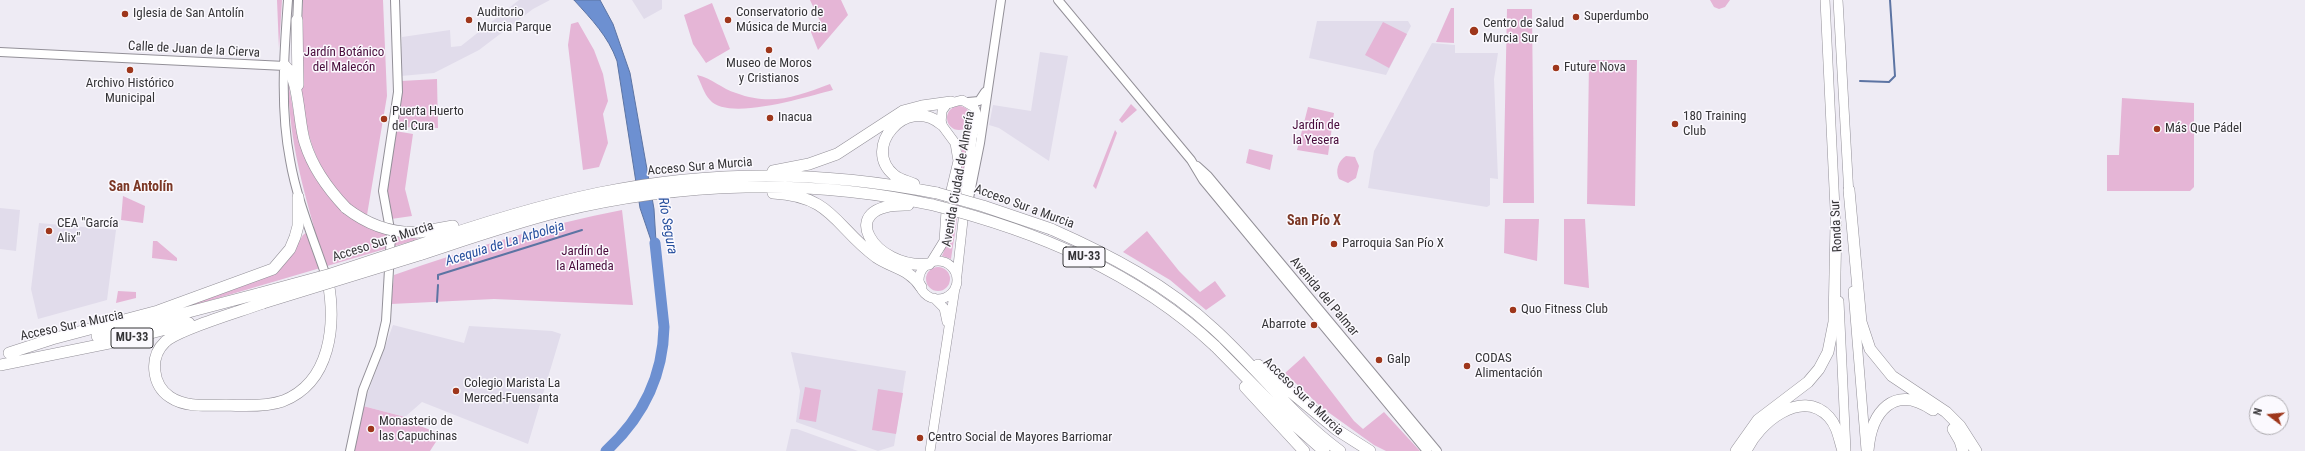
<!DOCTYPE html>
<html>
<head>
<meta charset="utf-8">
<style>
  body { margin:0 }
  #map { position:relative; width:2305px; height:451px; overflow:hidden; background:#eeebf4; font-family:"Roboto Condensed",sans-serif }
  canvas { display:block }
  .north { position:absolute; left:2249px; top:395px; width:40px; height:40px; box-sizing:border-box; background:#fbf9fe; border:1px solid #acaaae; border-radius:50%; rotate:286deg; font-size:11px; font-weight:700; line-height:16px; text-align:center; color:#353437 }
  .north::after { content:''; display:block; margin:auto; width:14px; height:18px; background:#9e361b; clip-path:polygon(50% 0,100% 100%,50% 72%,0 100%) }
</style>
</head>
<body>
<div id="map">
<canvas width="2305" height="451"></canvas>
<div class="north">N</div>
</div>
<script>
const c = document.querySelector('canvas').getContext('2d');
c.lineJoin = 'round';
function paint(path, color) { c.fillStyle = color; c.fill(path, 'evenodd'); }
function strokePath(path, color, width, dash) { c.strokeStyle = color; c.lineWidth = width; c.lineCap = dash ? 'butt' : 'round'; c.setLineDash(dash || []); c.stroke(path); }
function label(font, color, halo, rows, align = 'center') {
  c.font = font + ' "Roboto Condensed",sans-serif'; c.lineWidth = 3; c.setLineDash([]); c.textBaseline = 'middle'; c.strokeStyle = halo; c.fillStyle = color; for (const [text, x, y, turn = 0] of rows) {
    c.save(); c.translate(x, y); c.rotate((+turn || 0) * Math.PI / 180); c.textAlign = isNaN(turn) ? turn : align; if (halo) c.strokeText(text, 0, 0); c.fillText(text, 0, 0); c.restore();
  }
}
paint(new Path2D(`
  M519,0H550L533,9L479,50L434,73L401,76L402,37L450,30L451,47L461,46Z
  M632,0H662V9L644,19Z
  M1317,21H1408L1411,26L1386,75L1309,58Z
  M1432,43L1455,45V53H1498L1494,79L1498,179L1490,178V205L1487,207L1368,188L1374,151Z
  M1040,52L1068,56L1049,161L999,128L989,125L993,105L1031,111Z
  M0,208L20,210L16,251L0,249Z
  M39,223L116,230L107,300L38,319L31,289Z
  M393,325L464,343L469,326L552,331L561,334L528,444L422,402L405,417L363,406Z
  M791,352L906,371L894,446L878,451L796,422L800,391Z
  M791,429H797L858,451H786Z`), '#e1dceb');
paint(new Path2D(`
  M277,0H282L279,49Z
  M303,0H383L387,96L367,215C353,209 345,200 335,188C294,135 300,63 303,0Z
  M810,0H841L848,15L818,50L809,27L820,21Z
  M1710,0H1730L1725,7L1719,9L1714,7Z
  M712,3L730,49L706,63L693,44L684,15Z
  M1451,8H1454V43L1436,42Z
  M1507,9H1532L1534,203H1503Z
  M578,22L594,50L603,74L608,101L603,114L608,143L599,167L583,170L568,45L571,24Z
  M1383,22L1407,34L1389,68L1365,55Z
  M1589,60H1637L1635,206L1587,204Z
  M697,75C712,78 722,89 736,93C771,106 796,97 830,84L833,90C809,96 728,122 710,100C704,94 701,83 697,75Z
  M437,79L438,128L396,127L401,81Z
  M288,81L297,132L303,153L315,178L329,196L385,232L419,239L174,311L289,257L303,235L314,227C300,178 289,133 288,81Z
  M2122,98L2194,103V187L2190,191H2107V155H2119Z
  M1131,104L1137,110L1122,123L1119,120Z
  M947 118a12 12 0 1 1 24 0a12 12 0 1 1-24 0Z
  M1308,107L1334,113L1328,155L1297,150Z
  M1115,130L1117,133L1096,189L1093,186Z
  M395,131L413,134L405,189L412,216L391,219L387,190Z
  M969,140L951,259L942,256C948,243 946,231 949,217C954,194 965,166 961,143Z
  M1249,149L1273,155L1270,170L1246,163Z
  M1346,156L1355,157L1359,166L1356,178L1348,183L1339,179C1335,171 1338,161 1346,156Z
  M123,196L145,206L143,223L121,220Z
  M622,210L633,305L494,299L391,304L394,275C469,249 544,225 622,210Z
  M1505,219H1539L1537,261L1504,253Z
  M1564,219H1585L1589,288L1564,284Z
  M1147,231L1179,271L1200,292L1215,281L1226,296L1206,310L1170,280L1123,252Z
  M153,241H157L177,258V261L152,258Z
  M926 279a12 12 0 1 1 24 0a12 12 0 1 1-24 0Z
  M118,291L136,292V298L116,303Z
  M1304,356L1354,421L1363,429L1384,412L1420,451H1386L1374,445L1321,407L1285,373Z
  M805,387L821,390L816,422L799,419Z
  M878,389L903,393L896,434L872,430Z
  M363,406L405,417L407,421L441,434L430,451H354Z`), '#e5b5d6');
const water = new Path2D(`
  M574,0H600L613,24L630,73L654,209L657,258L640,208L617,61C608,36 592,20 574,0Z`);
paint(water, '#6d90d1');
strokePath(water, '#5c74a3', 1);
strokePath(new Path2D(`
  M1860,81L1889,82L1895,76L1890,0
  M438,279V275L582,230
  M437,302L438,285`), '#5c74a3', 2);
strokePath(new Path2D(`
  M606,451C642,418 663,376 664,327L655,243`), '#6d90d1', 11);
const secondary = new Path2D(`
  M288,0C284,53 280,108 290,160C297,201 314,240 327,279
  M1058,0L1191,160L1203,180L1427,451
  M297,26L298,0
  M0,52L285,66
  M968,102L979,101L985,92
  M1197,166L1208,176L1437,451
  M968,203L980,143L1001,0
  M350,451L363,390L380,347L386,321L391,235L383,191L398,92L395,0`);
const primary = new Path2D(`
  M1825,0L1836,230
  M1838,0L1849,196
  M919 280a19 19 0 1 1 38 0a19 19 0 1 1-38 0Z
  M931,262L944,241L946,211L958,161L955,143L941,124L942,111L947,104L962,100L974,107L978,118L972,138L957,275
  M1853,291L1866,450
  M934,298L944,308L947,322
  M1839,301L1846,451
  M930,451L955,288`);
const highway = new Path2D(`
  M297,20L298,85
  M285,66C300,79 298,123 305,143C313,169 328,189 346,208
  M773,171L809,164L837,154L903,111L922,106L951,102
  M914,184C907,181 900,180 894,175C861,148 906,95 941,124
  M1849,190L1861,322L1870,349L1892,376L1946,412L1960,426L1976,451
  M773,193C833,196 835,227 876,257C892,268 910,269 921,287
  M908,205C831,203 875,271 929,264
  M1051,229C1110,255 1167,285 1214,329C1257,368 1292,416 1340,451
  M420,232L453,226
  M416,246C476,225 537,206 599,193C710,170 826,171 937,193
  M419,255C465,240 511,224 558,212C681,182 810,178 933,205
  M263,303C242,311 178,329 165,342C149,357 152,385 170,397C186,408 208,405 226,405C243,406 266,407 283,401C331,382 336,325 328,281
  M97,336L261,293
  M1215,346L1281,413L1324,451
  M9,353L52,339L158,311L273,269L290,249L295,237L298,226V197
  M0,365L124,340L189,323
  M1258,365L1337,430L1370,451
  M1245,387L1304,451
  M1953,429L1960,441L1963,451
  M1736,451L1758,420L1808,382L1819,369L1828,352L1834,322L1836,224
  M1746,451C1758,424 1801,387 1829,417C1838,427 1839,439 1843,451
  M1868,451C1871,412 1894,383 1933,410`);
strokePath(secondary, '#939098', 10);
strokePath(primary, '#939098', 10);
strokePath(highway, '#939098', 12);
strokePath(secondary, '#fff', 8);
strokePath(primary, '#fff', 9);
strokePath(highway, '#fff', 11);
const highwayBridge = new Path2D(`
  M937,193L983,206L1051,229
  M933,205C1037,231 1136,272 1215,346
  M346,208C368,225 392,234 420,232
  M261,293L331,274L416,246
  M263,303L419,255`);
strokePath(highwayBridge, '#939098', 12, []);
strokePath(highwayBridge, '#fff', 11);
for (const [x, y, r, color] of [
  [125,14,4,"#9e361b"],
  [1576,17,4,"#9e361b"],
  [469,20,4,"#9e361b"],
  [728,20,4,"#9e361b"],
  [1474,31,5,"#9e361b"],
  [769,50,4,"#9e361b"],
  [1556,68,4,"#9e361b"],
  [130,70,4,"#9e361b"],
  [770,118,4,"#9e361b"],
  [384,119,4,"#9e361b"],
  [1675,124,4,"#9e361b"],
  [2157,129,4,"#9e361b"],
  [49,231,4,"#9e361b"],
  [1334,244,4,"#9e361b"],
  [1513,310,4,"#9e361b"],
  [1314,325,4,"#9e361b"],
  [1379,360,4,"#9e361b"],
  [1467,366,4,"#9e361b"],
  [456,391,4,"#9e361b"],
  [371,429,4,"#9e361b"],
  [920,438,4,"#9e361b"]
]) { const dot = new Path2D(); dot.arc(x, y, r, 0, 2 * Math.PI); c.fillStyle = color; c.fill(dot); strokePath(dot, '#fbf9fe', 1.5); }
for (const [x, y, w] of [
  [1084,257,42],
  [132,338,42]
]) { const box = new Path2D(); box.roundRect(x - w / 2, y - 10, w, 20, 3); c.fillStyle = '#fbf9fe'; c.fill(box); strokePath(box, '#353437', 1); }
label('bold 12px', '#353437', null, [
  ["MU-33",1084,257],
  ["MU-33",132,338]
]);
label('13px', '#353437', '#fbf9fe', [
  ["Auditorio",477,13],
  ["Murcia Parque",477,28],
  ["Conservatorio de",736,13],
  ["Música de Murcia",736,28],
  ["Iglesia de San Antolín",133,14],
  ["Superdumbo",1584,17],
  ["Centro de Salud",1483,24],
  ["Murcia Sur",1483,39],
  ["Museo de Moros",769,64,"center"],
  ["y Cristianos",769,79,"center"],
  ["Future Nova",1564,68],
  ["Archivo Histórico",130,84,"center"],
  ["Municipal",130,99,"center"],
  ["Puerta Huerto",392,112],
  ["del Cura",392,127],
  ["180 Training",1683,117],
  ["Club",1683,132],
  ["Inacua",778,118],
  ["Más Que Pádel",2165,129],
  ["CEA \"García",57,224],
  ["Alix\"",57,239],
  ["Parroquia San Pío X",1342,244],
  ["Quo Fitness Club",1521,310],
  ["Abarrote",1306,325,"right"],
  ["CODAS",1475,359],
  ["Alimentación",1475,374],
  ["Galp",1387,360],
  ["Colegio Marista La",464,384],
  ["Merced-Fuensanta",464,399],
  ["Monasterio de",379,422],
  ["las Capuchinas",379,437],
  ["Centro Social de Mayores Barriomar",928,438]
], 'left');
label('13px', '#353437', '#fbf9fe', [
  ["Calle de Juan de la Cierva",194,50,3],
  ["Acceso Sur a Murcia",700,167,-5],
  ["Avenida Ciudad de Almería",959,179,-80],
  ["Acceso Sur a Murcia",1024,207,20],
  ["Ronda Sur",1837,226,-93],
  ["Acceso Sur a Murcia",383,242,-18],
  ["Avenida del Palmar",1324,297,50],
  ["Acceso Sur a Murcia",72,326,-12],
  ["Acceso Sur a Murcia",1303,397,44]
]);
label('13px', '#490c3c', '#fbf9fe', [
  ["Jardín Botánico",344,53],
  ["del Malecón",344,68],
  ["Jardín de",1316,126],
  ["la Yesera",1316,141],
  ["Jardín de",585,252],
  ["la Alameda",585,267]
]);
label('bold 14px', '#7b3725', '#fbf9fe', [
  ["San Antolín",141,187],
  ["San Pío X",1314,221]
]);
label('italic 14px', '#27509e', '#fbf9fe', [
  ["Río Segura",667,226,80],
  ["Acequia de La Arboleja",505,244,-17]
]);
</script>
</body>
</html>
